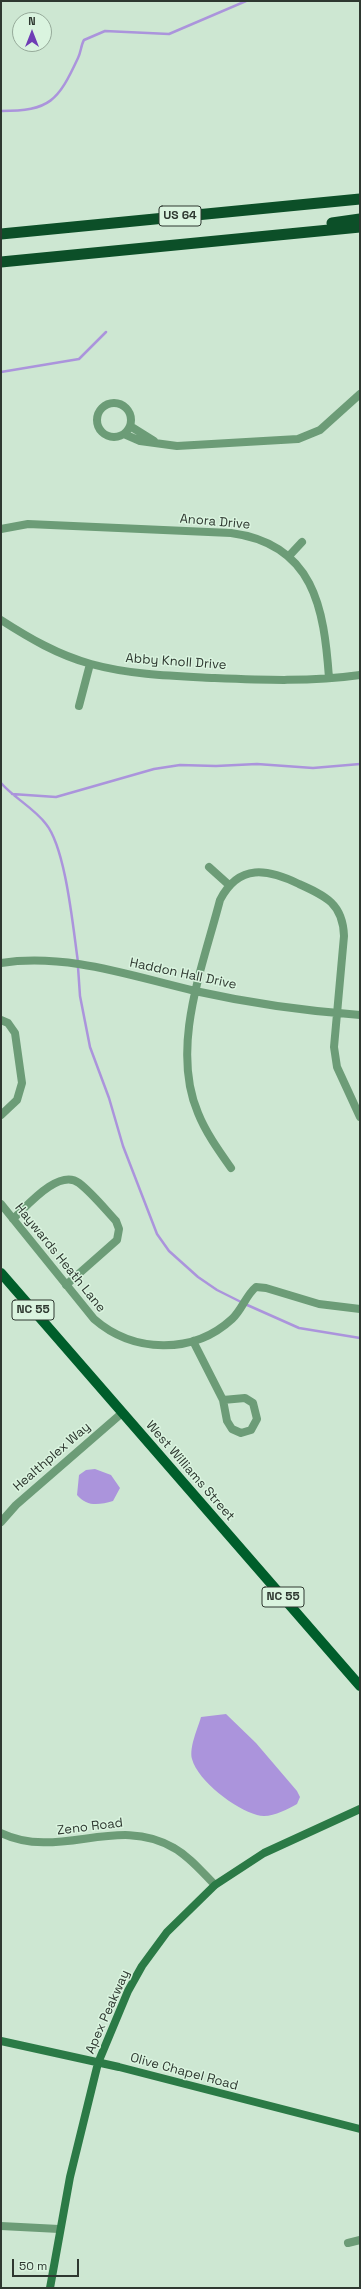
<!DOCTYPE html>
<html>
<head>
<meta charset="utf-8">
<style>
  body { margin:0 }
  #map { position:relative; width:361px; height:2289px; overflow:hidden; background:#cde7d2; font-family:"Space Grotesk",sans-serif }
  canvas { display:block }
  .frame { position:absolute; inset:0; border:2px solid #2e3830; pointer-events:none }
  .north { position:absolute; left:12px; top:12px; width:40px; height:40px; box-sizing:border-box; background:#daf4df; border:1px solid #95a999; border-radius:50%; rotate:0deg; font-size:11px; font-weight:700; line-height:16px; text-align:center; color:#2e3830 }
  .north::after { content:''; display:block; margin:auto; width:14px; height:18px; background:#6f3eb5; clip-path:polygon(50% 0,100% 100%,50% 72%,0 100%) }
  .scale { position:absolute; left:12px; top:2259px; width:67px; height:18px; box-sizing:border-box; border:2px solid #2e3830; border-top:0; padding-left:5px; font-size:12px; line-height:14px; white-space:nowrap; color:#2e3830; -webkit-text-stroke:3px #daf4df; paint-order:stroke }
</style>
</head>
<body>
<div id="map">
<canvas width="361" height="2289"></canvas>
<div class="frame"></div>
<div class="north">N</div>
<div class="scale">50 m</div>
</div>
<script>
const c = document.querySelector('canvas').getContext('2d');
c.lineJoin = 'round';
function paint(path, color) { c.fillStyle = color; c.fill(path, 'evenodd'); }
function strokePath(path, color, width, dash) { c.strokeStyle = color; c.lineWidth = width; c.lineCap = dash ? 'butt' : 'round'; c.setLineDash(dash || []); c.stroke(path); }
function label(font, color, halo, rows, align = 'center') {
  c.font = font + ' "Space Grotesk",sans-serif'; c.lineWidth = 3; c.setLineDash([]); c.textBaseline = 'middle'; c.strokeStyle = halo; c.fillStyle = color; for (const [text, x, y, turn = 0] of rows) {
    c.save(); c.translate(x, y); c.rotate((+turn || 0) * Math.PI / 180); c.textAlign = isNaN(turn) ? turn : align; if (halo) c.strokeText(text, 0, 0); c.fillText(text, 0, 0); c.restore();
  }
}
paint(new Path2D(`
  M95,1469L111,1475L120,1488L113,1501C99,1505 87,1507 77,1495L79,1475L86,1470Z
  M226,1714L256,1743L297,1791L300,1797L297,1804C286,1810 270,1819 257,1815C235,1809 198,1781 192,1759C189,1747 198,1728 201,1717Z`), '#ab94dc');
strokePath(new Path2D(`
  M1,111C50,111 58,101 78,58C81,52 81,45 84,40L105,31L169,34L246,1
  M1,372L79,359L106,332
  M1,783C14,798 34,808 46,824C66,849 73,928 78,962
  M12,794L56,797L154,769L180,765L216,766L257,764L313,768L360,764
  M78,967L80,996L90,1047L109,1098L123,1146L157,1234L169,1251L198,1277L217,1290L245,1304L299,1328L360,1338`), '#ab94dc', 2.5);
strokePath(new Path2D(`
  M97 420a17 17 0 1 1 34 0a17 17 0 1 1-34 0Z
  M130,426L154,441
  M124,434L140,441L177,446L298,439L320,430L360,394
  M1,529L28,524L231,533C314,544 324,608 329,678
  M289,556L302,542
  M1,620C29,638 58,655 91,664C131,675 173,676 214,678C263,680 311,682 360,675
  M79,706L90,664
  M209,867L229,885
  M1,963C67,953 131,976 195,991C249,1003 305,1011 360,1015
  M1,1020L8,1023L15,1033L22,1083L17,1100L1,1115
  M231,1168C219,1151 206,1133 198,1113C170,1047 203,966 220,900C239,863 268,869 299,884C326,896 343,904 344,936L334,1047L337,1067L360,1117
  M1,1204L94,1319C133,1353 193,1355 232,1319C242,1310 246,1295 256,1287L266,1288L319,1304L360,1309
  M13,1219C27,1206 59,1168 79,1183C92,1193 104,1208 116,1221L119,1229L117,1240L66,1285
  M193,1341L223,1400L227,1421L232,1429L241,1433L251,1430L257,1419L253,1403L245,1398L223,1400
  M1,2226L59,2229
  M348,2243L360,2240`), '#6c9c77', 8);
strokePath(new Path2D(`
  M1,1522L16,1505L122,1413
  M1,1833C60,1861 117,1814 174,1848C190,1857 202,1872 215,1885`), '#6c9c77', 8);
strokePath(new Path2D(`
  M1,2041L119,2067L360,2129
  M50,2288L70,2177L98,2063L128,1991L142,1966L167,1932L215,1885L264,1853L360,1809`), '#2b7a46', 8);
strokePath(new Path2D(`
  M1,1273L360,1686`), '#005e2b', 10);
strokePath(new Path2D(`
  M332,223L360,219
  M1,234L360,199
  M1,262L360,227`), '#0c4f28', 11);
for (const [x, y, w] of [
  [180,216,42],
  [33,1310,42],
  [283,1597,42]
]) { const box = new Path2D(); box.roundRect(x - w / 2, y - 10, w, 20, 3); c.fillStyle = '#daf4df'; c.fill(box); strokePath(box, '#2e3830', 1); }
label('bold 12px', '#2e3830', null, [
  ["US 64",180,216],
  ["NC 55",33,1310],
  ["NC 55",283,1597]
]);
label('13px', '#2e3830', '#daf4df', [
  ["Anora Drive",215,522,5],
  ["Abby Knoll Drive",176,662,4],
  ["Haddon Hall Drive",183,974,12],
  ["Haywards Heath Lane",60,1258,51],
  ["Healthplex Way",52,1457,-41],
  ["West Williams Street",190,1471,49],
  ["Zeno Road",90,1827,-7],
  ["Apex Peakway",108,2012,-66],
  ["Olive Chapel Road",184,2072,15]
]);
</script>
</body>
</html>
